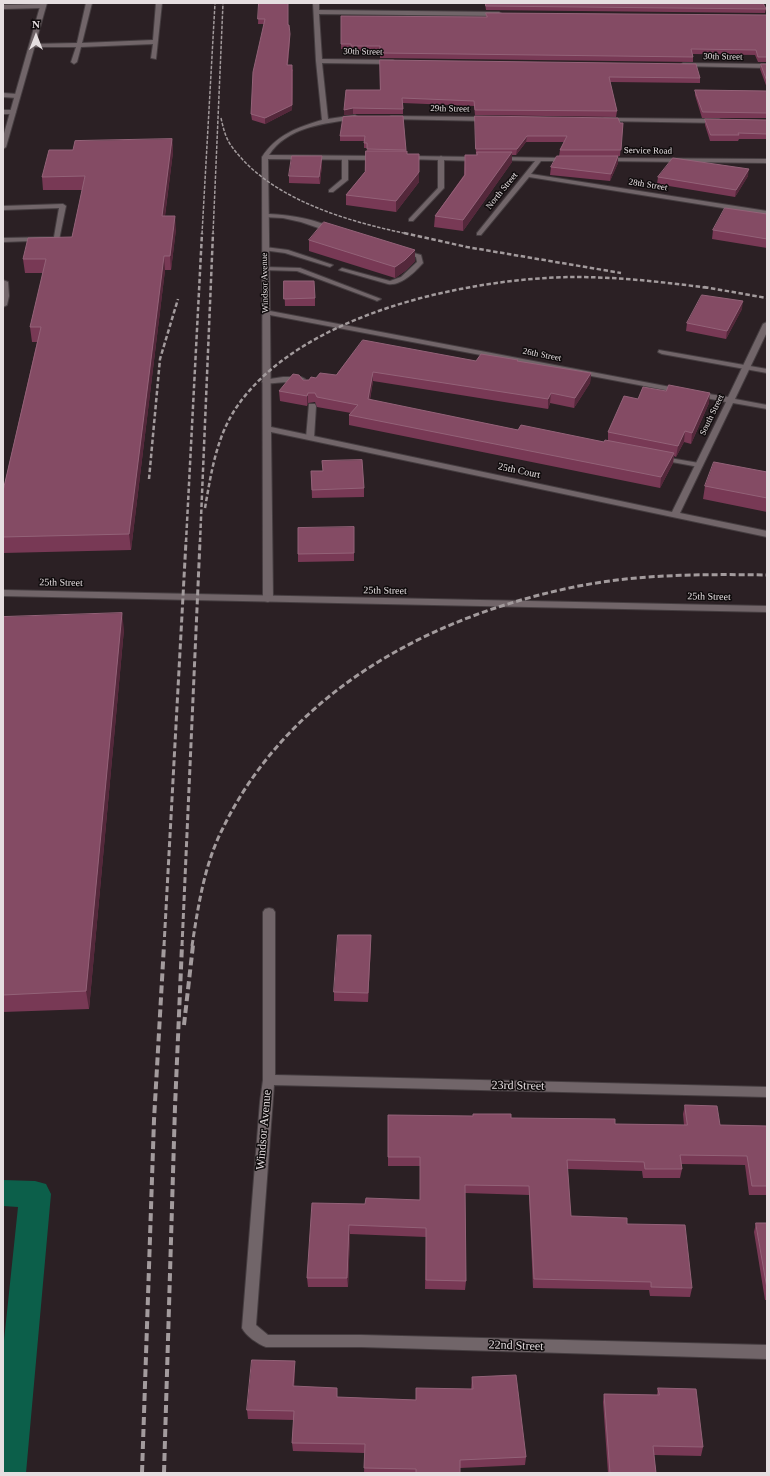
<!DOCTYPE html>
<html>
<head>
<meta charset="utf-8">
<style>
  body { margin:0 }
  #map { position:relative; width:770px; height:1476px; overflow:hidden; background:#2b2024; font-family:Georgia,serif }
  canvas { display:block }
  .frame { position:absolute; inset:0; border:4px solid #e5dee0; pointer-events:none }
  .north { position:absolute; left:16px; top:16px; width:40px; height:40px; -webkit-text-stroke:3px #100c0d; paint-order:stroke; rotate:0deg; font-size:11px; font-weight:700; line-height:16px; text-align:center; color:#e5dee0 }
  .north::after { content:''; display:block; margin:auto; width:14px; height:18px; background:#e5dee0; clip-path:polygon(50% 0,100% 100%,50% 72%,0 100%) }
</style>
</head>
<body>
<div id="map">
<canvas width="770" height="1476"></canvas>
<div class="frame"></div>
<div class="north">N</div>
</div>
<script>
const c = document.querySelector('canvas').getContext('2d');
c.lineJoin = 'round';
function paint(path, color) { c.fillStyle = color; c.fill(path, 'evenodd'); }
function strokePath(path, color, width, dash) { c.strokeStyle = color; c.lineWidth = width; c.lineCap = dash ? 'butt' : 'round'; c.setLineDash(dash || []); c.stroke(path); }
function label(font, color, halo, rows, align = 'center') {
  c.font = font + ' Georgia,serif'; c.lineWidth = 3; c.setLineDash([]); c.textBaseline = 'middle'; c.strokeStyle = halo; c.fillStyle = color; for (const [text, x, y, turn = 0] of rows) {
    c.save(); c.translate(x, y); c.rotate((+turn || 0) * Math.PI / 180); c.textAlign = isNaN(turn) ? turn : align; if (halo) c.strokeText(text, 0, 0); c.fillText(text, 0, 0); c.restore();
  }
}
paint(new Path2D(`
  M3,1180L35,1181L46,1184L51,1194L26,1473H3V1350L18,1207L3,1206Z`), '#0c5f4a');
const lane = new Path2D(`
  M86,3H92L82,43L153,40L156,3H162L156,59L151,58L153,44L81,47L77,62L74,64L71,62L76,47H30V45L32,44L77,43Z
  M3,5L43,4L46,6L43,8L3,9Z
  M3,93L17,94L20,96L17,98L3,97Z
  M3,110H13L16,112L13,114H3Z
  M345,156L348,158V180L333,192H329V190L342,179V158Z
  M441,156L444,158V188L413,221H409V219L438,188V158Z
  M63,204L66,206L59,240L3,242V238L54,237L59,208L3,210V206Z
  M265,214C284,214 321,219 336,231L333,233L301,222L283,218L263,217V215Z
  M265,247L288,250L333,265L330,267L285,253L263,250V248Z
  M403,250L421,255L423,263C415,272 401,286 388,284L339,270L342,268L390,281L401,277L417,262L416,257L401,253V251Z
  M265,267L300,268L381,299L377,301L375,300L297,271L263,270L262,269Z
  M3,280L8,282L9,296L7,305L3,307Z
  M659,350L767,369V373L662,354L658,352Z
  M283,377H301L305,379C302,381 273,383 266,384L262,382L263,380Z
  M309,404H315L316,406L314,438L310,440L306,438Z
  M658,456L699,463L703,465L699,467L661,460L657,458Z`);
const street = new Path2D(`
  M41,3H47L6,147L3,149V137Z
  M313,3H319V10L499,12L502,14L499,16L319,14L322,59L393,60L396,62L393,64L322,63L328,119L355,115L358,117L355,119C325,123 287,127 269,155L379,156L382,158L379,160L268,159L270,311L681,389L685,391L681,393L270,315L271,427L672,512L726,402L696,396L692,394L696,392L728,397L763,324L767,322V332L735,399L767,405V409L733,403L680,513L767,531V537L271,432L273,599L268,602L265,601L263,599L262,157C276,135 298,127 322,120L316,61Z
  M683,63L767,64V68L681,66L680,65Z
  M391,116L487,117L490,119L487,121L389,119L388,118Z
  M605,118L719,119L722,121L719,123L603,121V119Z
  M407,156L477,157L480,159L477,161L405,159L404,158Z
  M499,157L567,158L570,160L569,161H541L531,174L767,211V215L529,177L481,235H477V233L535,161L497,160L496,159Z
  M605,158L767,159V163L603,161L602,160Z
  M269,908L273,909L275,912V1075L767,1087V1097L274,1085L256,1325L268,1335H361L767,1345V1359L361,1347H266C258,1344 246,1336 242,1328L260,1102L263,1080V912L265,909Z`);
const secondary = new Path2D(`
  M3,590L767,606V612L3,596Z`);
strokePath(lane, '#453d40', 2);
strokePath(street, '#453d40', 2);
strokePath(secondary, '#453d40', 2);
paint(lane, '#716569');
paint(street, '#716569');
paint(secondary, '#716569');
strokePath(new Path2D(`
  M221,118C223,127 225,136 230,144C268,199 346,221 408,234
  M202,234L215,3
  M213,234L223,3`), '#a39b9d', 1.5, [3.5, 1.5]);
strokePath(new Path2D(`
  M404,233L467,247L621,273
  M704,287L767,298
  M149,479L160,359L178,299
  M205,508C211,474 216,438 236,408C299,314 467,278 574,277C619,277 664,282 709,288
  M186,542L202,233
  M200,542L213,233`), '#a39b9d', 2.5, [4.5, 2.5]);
strokePath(new Path2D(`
  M164,946L186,541
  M182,946L200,541
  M192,946C198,907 204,867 221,832C287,693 428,617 574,587C637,574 703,574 767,575`), '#a39b9d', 3, [6, 3]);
strokePath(new Path2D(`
  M184,1025L193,945
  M142,1473L154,1120L164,945
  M164,1473L175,1107L182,945`), '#a39b9d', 4, [8, 4]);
paint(new Path2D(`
  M259,3L288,25L290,40L288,65L293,70L292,110L265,124L252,120L251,114L264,24H258Z
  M485,3H763L766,9L765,13L486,10Z
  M486,13L767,15V62H758L755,55L693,54V62L380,58V51H351V49H341V16L486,17Z
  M380,60L700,78V83L610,82L617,111L616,117L475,115L474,106L403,103V114H353L344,115V110L380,90Z
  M761,64H767V88L760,69Z
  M695,90L767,91V118H702L695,95Z
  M403,116L406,151L419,182L396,212L346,205V195L365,172L367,148H364V141H340V136Z
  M475,116L623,123L620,156H618V163L610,181L550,175L551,167L559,156L560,150L564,142H526L516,155H512V162L463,231L434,227L435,216L464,175L465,155H476Z
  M705,119L767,120V139H739L738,141H710L705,125Z
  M172,139L173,152L165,216L176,229L171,270H165L131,550L3,553V491L37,342H32L30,327L43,273H25L23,259L72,237L82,190H43L42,177L73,150Z
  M322,164L320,184L289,183V176Z
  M748,176L735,197L657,184L658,177Z
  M767,214V248L712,239L713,230Z
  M309,240L415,250V261L405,271L395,278L309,251Z
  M284,281L315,298V306H285Z
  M742,309L726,339L686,331L687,323Z
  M518,360V362L591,373L590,383L574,408L550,403L548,409L373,381L370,400L518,430L604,442L608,440V432L638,399L709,403L691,444L684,442L676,457L674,456L673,463L660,488L349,425V415L351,413L317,407L315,402L308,403L307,406L280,401L279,391L303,380H309L316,378L336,375L476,361Z
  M767,390V398H766Z
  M311,471L364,488V497L312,498Z
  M767,472V512L703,499L705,486Z
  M354,527V561L298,562V554Z
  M3,617L124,629L89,1009L3,1012Z
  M371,944L368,1002L334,1001V992Z
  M685,1105L720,1125L767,1126V1195H749L745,1165L681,1164L682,1169L680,1178H643L642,1171L567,1169L571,1216L627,1224L692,1288L690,1297L650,1296L649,1290L533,1288L529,1195L465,1193L466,1281L465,1290L425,1289L426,1237L350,1234L348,1287H308L307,1278L365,1204L420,1200V1166H388V1115L511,1118L615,1124L684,1125L683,1114Z
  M756,1223H767V1300H765L754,1232Z
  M295,1370L294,1386L337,1397L416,1400L471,1389L472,1377L526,1457L525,1465L460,1468V1473H364L365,1453L293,1451L292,1443L294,1420L248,1419L247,1410Z
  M658,1388L703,1447L701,1456L654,1455L656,1473H608L603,1402L604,1394L657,1395Z`), '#783955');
paint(new Path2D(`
  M290,34V40L287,70V65Z
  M293,70L292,110L265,124V118Z
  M353,108V114L344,115V110Z
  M527,136L526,142L516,155L517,149Z
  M172,139L173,152L163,230L162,216Z
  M512,152V162L463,231V220Z
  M419,154V182L396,212V201Z
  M322,156V164L320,184L319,177Z
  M618,156V163L610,181L611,174Z
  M749,169L748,176L735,197L736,190Z
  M175,216L176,229L171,270L170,256Z
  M415,250V261L405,271L395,278V267Z
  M164,256L165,270L131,550L129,534Z
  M743,301L742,309L726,339L727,331Z
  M373,372V381L368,409V399Z
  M591,373L590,383L574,408L575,398Z
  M308,393V403L307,406V396Z
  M551,393L550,403L548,409V399Z
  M710,393L709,403L691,444L692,433Z
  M685,431L684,442L676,457L678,446Z
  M674,453L673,463L660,488L661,477Z
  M122,613L124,629L89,1009L86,991Z
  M371,935V944L368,1002V993Z
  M349,1225L350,1234L348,1287L347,1278Z
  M295,1361V1370L294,1395L293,1386Z`), '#54283b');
const building = new Path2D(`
  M259,3H288V25H289L290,34L287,65H292V105L265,118L251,114L253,72L265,19H258Z
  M486,3H763L766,9L486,6Z
  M486,13L767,15V57H758L756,50L691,49L693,57L380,53V46H351V44H341V16L487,17Z
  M380,60L696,64L700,78L609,77L617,111L475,110L474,101L402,98L403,109L353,108L344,110L346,90H380Z
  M761,64H767V81Z
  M695,90L767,91V113L703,112Z
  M353,116H403L406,150L367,149V143H364L365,136H340L343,117Z
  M475,116L618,118L620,123H623L621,150H560L567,136H527L517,149H476Z
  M705,119L767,120V134L738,133L739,135H711Z
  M172,139L162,216H175L170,256H164L129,534L3,537V491L41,327H30L46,259H23L28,238L72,237L85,176L42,177L49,150H73L75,141Z
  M366,151H407V154H419V172L396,201L346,195L365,172Z
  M477,152H512L463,220L435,216L465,175V155H477Z
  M292,156H322L319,177L289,176Z
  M557,156H618L611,174L551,167Z
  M673,158L749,169L736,190L658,177Z
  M725,208L767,214V239L713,230Z
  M324,222L415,250L405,260L395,267L309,240Z
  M284,281H314L315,298L284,299Z
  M702,295L743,301L727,331L687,323Z
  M363,340L476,361L481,354L518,360L517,361L591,373L575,398L551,393L548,399L373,372L368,399L518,430L521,425L604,442L605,440L674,453L661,477L349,415L358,405L317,397L315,393H308L307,396L279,391L293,374L299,375L303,380H309L311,377L316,378L320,373L336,375Z
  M669,385L710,393L692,433L685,431L678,446L608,432L624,396L638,399L643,387L666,391Z
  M362,460L364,488L312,490L311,471H323L322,461Z
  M714,462L767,472V498L705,486Z
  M354,527V553L298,554V528Z
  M122,613L86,991L3,995V617Z
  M338,935H371L368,993L334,992Z
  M685,1105L717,1106L720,1125L767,1126V1186H752L747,1156L680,1155L682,1169H645L644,1162L567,1160L571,1216L627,1218V1224L685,1225L692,1288L651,1287V1282L534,1279L529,1186L465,1185L466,1281L426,1280V1228L349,1225L347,1278H307L312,1203L365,1204L366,1198L420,1200V1157H388V1115L473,1116V1114H511V1118L615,1119V1124L687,1125Z
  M756,1223H767V1288Z
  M252,1360L295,1361L293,1386L337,1388V1397L416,1400V1388L473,1389L472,1377L516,1375L526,1457L460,1460V1473H416V1469L364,1468L365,1444L292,1443L294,1411L247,1410Z
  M658,1388L696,1389L703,1447L653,1446L656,1473H610L604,1394L659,1395Z`);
paint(building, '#844b64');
strokePath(building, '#936278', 1);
label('9px', '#e5dee0', '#100c0d', [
  ["30th Street",363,52,1],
  ["30th Street",723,57,1],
  ["29th Street",450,109,1],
  ["Service Road",648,151,1],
  ["28th Street",648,185,9],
  ["North Street",502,191,-51],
  ["Windsor Avenue",265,283,-91],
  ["26th Street",542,355,11],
  ["South Street",712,415,-64]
]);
label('10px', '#e5dee0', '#100c0d', [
  ["25th Court",519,471,12],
  ["25th Street",61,583,1],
  ["25th Street",385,591,1],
  ["25th Street",709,597,1]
]);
label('12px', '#e5dee0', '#100c0d', [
  ["23rd Street",518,1086,1],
  ["Windsor Avenue",264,1130,-85],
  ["22nd Street",516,1346,2]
]);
</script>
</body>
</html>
